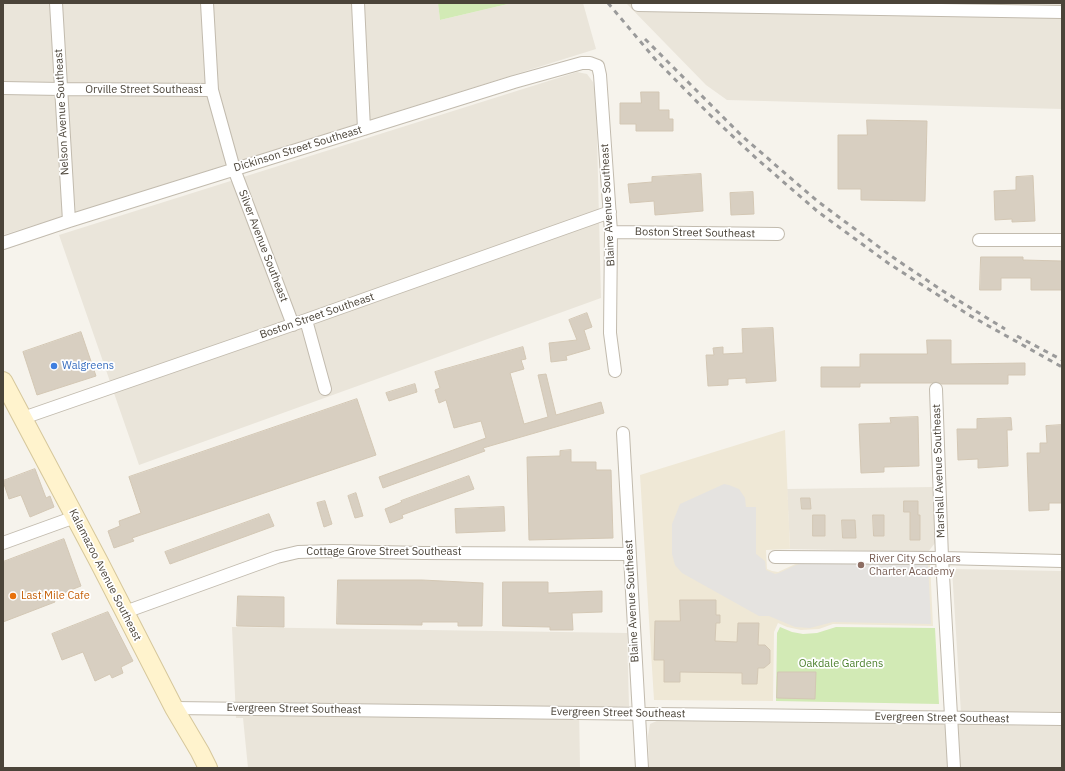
<!DOCTYPE html>
<html>
<head>
<meta charset="utf-8">
<style>
  body { margin:0 }
  #map { position:relative; width:1065px; height:771px; overflow:hidden; background:#f6f3ec; font-family:"IBM Plex Sans",sans-serif }
  canvas { display:block }
  .frame { position:absolute; inset:0; border:4px solid #4b4439; pointer-events:none }
</style>
</head>
<body>
<div id="map">
<canvas width="1065" height="771"></canvas>
<div class="frame"></div>
</div>
<script>
const c = document.querySelector('canvas').getContext('2d');
c.lineJoin = 'round';
function paint(path, color) { c.fillStyle = color; c.fill(path, 'evenodd'); }
function strokePath(path, color, width, dash) { c.strokeStyle = color; c.lineWidth = width; c.lineCap = dash ? 'butt' : 'round'; c.setLineDash(dash || []); c.stroke(path); }
function label(font, color, halo, rows, align = 'center') {
  c.font = font + ' "IBM Plex Sans",sans-serif'; c.lineWidth = 3.5; c.setLineDash([]); c.textBaseline = 'middle'; c.strokeStyle = halo; c.fillStyle = color; for (const [text, x, y, turn = 0] of rows) {
    c.save(); c.translate(x, y); c.rotate((+turn || 0) * Math.PI / 180); c.textAlign = isNaN(turn) ? turn : align; if (halo) c.strokeText(text, 0, 0); c.fillText(text, 0, 0); c.restore();
  }
}
paint(new Path2D(`
  M3,3H438L440,20L512,3H583L596,49L3,235Z
  M626,3H1062V109L727,100L706,85Z
  M577,72L587,74L593,82L596,97L601,298L139,465L59,235Z
  M933,487L935,543L928,552L790,549L787,489Z
  M952,569L1062,571V715L961,713Z
  M232,627L627,633L629,706L579,708L580,768H248L243,718H236Z
  M659,720L1062,726V768H649L648,736L650,724Z`), '#eae5da');
paint(new Path2D(`
  M785,430L790,549L766,550L767,569L772,571L778,572L802,561L930,562L933,626L833,624L819,629L801,630L787,627L778,623L774,632L773,701L654,700L640,475Z`), '#efe8d6');
paint(new Path2D(`
  M438,3H512L440,20Z
  M780,627L792,632L803,634L817,633L836,627L935,628L939,704L776,701L777,633Z`), '#d2eab5');
paint(new Path2D(`
  M724,484L729,485L739,489L745,498L746,507H756V554L765,561L766,570L775,574L779,573L796,565L809,562L928,564L931,624L833,622L810,628L795,627L769,616H759L682,573L675,565L672,554V524L680,504Z`), '#e5e3e0');
const building = new Path2D(`
  M641,92H659V110H669V119H673V131H636V124H620V103H641Z
  M867,120L927,121L925,201L861,200V189H838V135H867Z
  M701,174L703,211L655,215L654,201L630,203L628,184L652,182V177Z
  M1033,176L1035,221L1012,222V219L995,220L994,191L1016,190V177Z
  M753,192L754,214L731,215L730,193Z
  M981,257H1023V260L1062,261V290H1031V278H1001V290H980Z
  M587,313L592,327L584,330L590,349L566,356L567,360L551,362L549,343L577,340L569,320Z
  M773,328L776,381L746,383V378L728,379V385L708,386L706,355H714L713,348L723,347V354L743,353L742,329Z
  M81,332L96,376L37,395L23,352Z
  M927,340H951V364L1025,363V375H1008V384H941L936,382L932,383H860V387H821V367H860V354H927Z
  M523,347L526,359L521,360L524,369L510,373L524,424L548,417L538,375L546,374L556,415L601,402L604,413L483,448L485,451L383,488L379,477L486,438L481,421L454,428L446,400L439,403L435,390L440,388L435,372Z
  M415,384L417,392L389,401L386,393Z
  M357,399L376,455L132,538L134,541L114,548L108,531L120,526L119,521L141,513L129,477Z
  M918,417L919,466L884,467V472L861,473L859,424L891,423L890,418Z
  M1011,418L1012,430H1007L1008,466L978,468V459L958,460L957,429H977V419Z
  M1062,425V503H1049V510L1029,511L1027,453H1040V443H1047L1046,426Z
  M571,450V462H596V470H611L613,538L529,540L527,457L560,456V451Z
  M35,469L46,498L50,496L54,507L30,517L21,495L9,499L3,481Z
  M469,476L474,489L402,515L403,518L390,523L385,509L402,502L401,501Z
  M356,493L363,516L355,518L348,496Z
  M801,498H810L811,509H802Z
  M325,501L332,524L324,527L317,503Z
  M904,501H918V515H920V540H910V512H904Z
  M504,507L505,531L456,533L455,509Z
  M269,514L274,526L170,564L165,552Z
  M813,515H825V536H813Z
  M873,515H884V536H874Z
  M842,520H855L856,538H843Z
  M64,539L81,586L53,597L55,602L3,622V562Z
  M338,580H422L483,583L482,626H458V622H422V625L337,624Z
  M503,582H548V593L602,591V612L572,613L573,630H550V627L503,626Z
  M238,596L284,597V627L237,626Z
  M680,600H716V615H720V623H716L715,641L737,642L738,623H759L758,645H765L770,650V663L764,668H758L757,684H742V673L680,672V682H664V660H654L655,621H680Z
  M108,612L133,661L121,667L123,673L112,678L110,674L95,681L83,652L62,660L52,634Z
  M778,672H816L815,699L777,698Z`);
paint(building, '#d8cfc1');
strokePath(building, '#d3c7b4', 1);
const minor = new Path2D(`
  M56,3L69,221
  M207,3L212,90L234,169L293,325
  M358,3L364,129
  M638,5L1062,12
  M3,88L61,89L212,90
  M611,232L778,234
  M979,240H1062
  M3,243L69,221L514,82L582,63H590L598,66L600,75L611,232L610,333L615,371
  M306,320L325,389
  M936,389L942,558L954,768
  M23,418L306,320L610,212
  M623,433L642,768
  M3,543L75,517
  M775,557L942,558L1062,561
  M125,612L277,557L298,552L333,551L423,553L629,554
  M174,708L1062,719`);
const secondary = new Path2D(`
  M3,381L99,562L174,708L200,752L208,768`);
strokePath(minor, '#c2bbae', 14);
strokePath(secondary, '#d6c79b', 20);
strokePath(minor, '#fff', 12);
strokePath(secondary, '#fff3cd', 18);
strokePath(new Path2D(`
  M608,3L655,59L709,114L757,159L817,211L888,263L969,315L1062,367
  M645,39L742,136L816,200L891,256L943,291L1005,329
  M1017,336L1062,360`), '#9a9a9a', 3, [5, 5]);
for (const [x, y, r, color] of [
  [54,366,4,"#3f7fe0"],
  [861,565,4,"#8d6e63"],
  [13,596,4,"#e8710a"]
]) { const dot = new Path2D(); dot.arc(x, y, r, 0, 2 * Math.PI); c.fillStyle = color; c.fill(dot); strokePath(dot, '#fff', 1.5); }
label('11px', '#4b4439', '#fff', [
  ["Orville Street Southeast",144,90],
  ["Nelson Avenue Southeast",62,112,-93],
  ["Dickinson Street Southeast",298,149,-17],
  ["Blaine Avenue Southeast",608,205,-93],
  ["Boston Street Southeast",695,233,1],
  ["Silver Avenue Southeast",263,246,69],
  ["Boston Street Southeast",317,316,-19],
  ["Marshall Avenue Southeast",939,471,-92],
  ["Cottage Grove Street Southeast",384,552],
  ["Kalamazoo Avenue Southeast",105,575,63],
  ["Blaine Avenue Southeast",632,601,-93],
  ["Evergreen Street Southeast",294,709,1],
  ["Evergreen Street Southeast",618,713,1],
  ["Evergreen Street Southeast",942,718,1]
]);
label('11px', '#366cbe', '#fff', [
  ["Walgreens",62,366]
], 'left');
label('11px', '#785e54', '#fff', [
  ["River City Scholars",869,559],
  ["Charter Academy",869,572]
], 'left');
label('11px', '#c56008', '#fff', [
  ["Last Mile Cafe",21,596]
], 'left');
label('11px', '#4a7f2a', '#fff', [
  ["Oakdale Gardens",841,664]
]);
</script>
</body>
</html>
